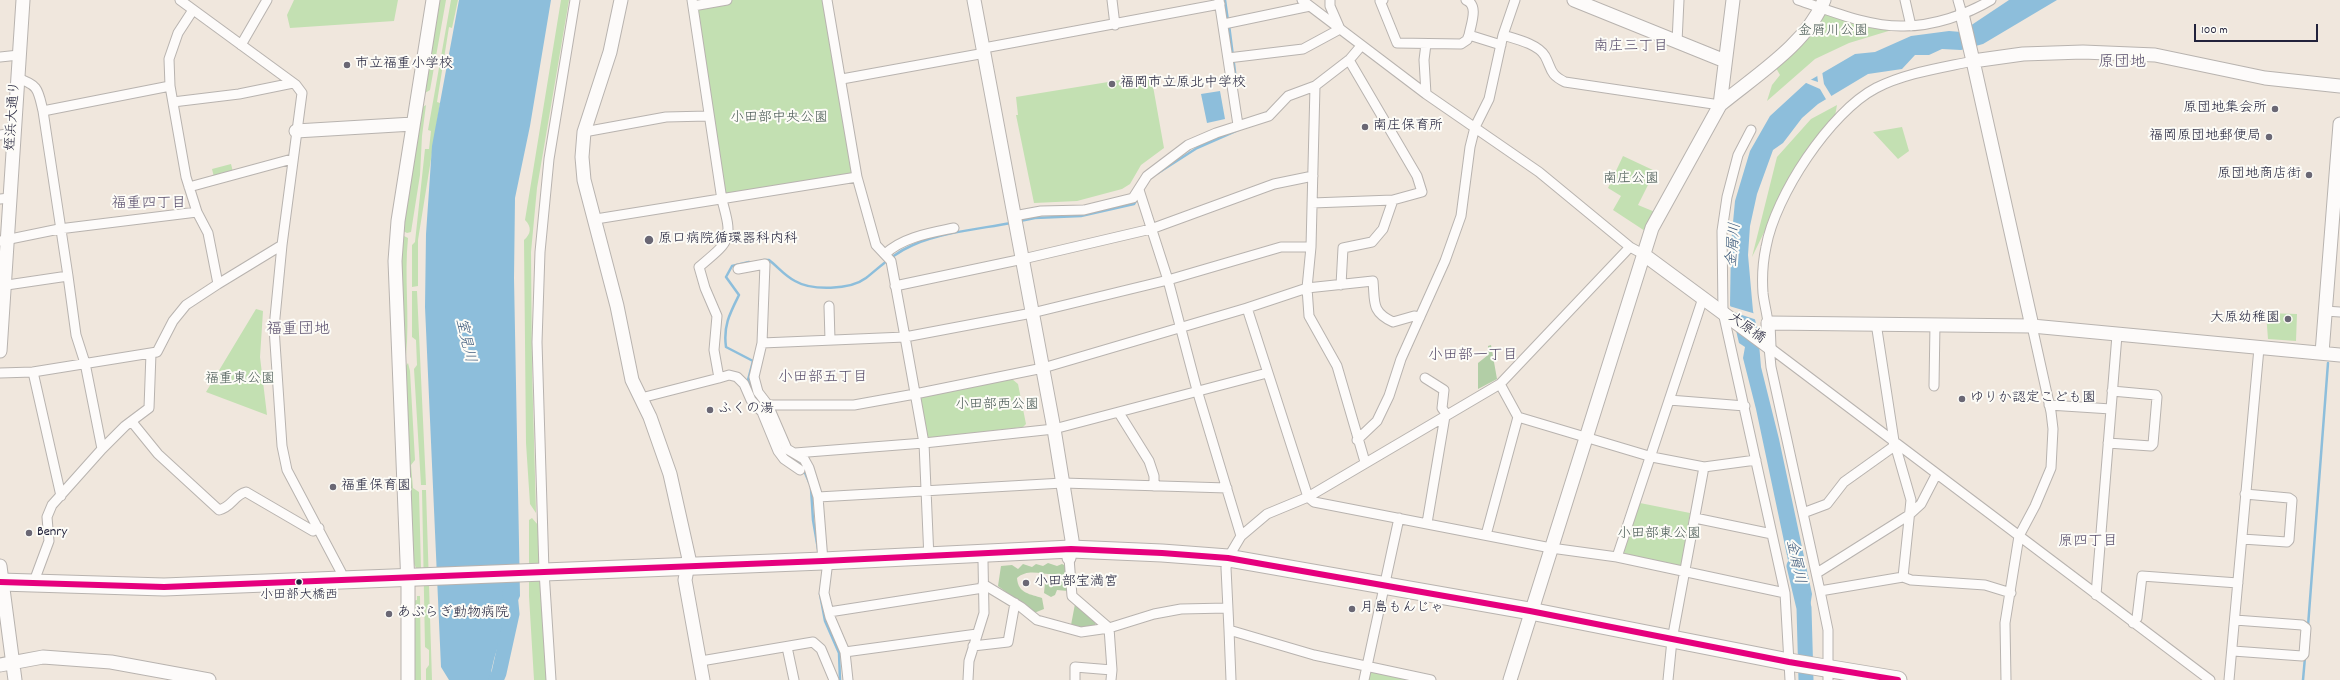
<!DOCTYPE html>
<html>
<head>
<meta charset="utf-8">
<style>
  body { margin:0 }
  #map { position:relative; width:2340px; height:680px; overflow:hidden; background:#f0e7dd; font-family:Dekko,sans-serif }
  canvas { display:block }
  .scale { position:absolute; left:2194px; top:24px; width:124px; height:18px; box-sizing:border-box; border:2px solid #22223b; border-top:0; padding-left:5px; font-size:12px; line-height:14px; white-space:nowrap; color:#22223b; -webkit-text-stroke:3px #fdfcf7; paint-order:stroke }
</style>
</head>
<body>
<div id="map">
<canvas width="2340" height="680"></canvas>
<div class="scale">100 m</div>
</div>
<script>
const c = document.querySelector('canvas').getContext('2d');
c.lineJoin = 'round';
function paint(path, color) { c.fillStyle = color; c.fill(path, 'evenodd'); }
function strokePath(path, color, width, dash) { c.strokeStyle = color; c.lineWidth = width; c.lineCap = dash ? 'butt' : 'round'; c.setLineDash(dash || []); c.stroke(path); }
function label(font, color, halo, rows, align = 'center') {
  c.font = font + ' Dekko,"Klee One",sans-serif'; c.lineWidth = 4; c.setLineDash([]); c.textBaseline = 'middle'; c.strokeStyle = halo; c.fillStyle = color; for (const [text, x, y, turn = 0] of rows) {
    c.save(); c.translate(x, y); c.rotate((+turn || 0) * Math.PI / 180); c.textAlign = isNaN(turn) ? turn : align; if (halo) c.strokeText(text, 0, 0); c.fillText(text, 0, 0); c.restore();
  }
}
paint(new Path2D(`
  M294,0H398L394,21L290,28L287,15Z
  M437,0H446L430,90L420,96Z
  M451,0H458L452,28L449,27L437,102L440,103L418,240V286L412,287V245L415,242L425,149H429L431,131L428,130Z
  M561,0H569L537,188L531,252L532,369L536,513L530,504L526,443L524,240C531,234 532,227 525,220Z
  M727,0H827L857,177L722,200L693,6Z
  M1827,14L1895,29L1849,43L1815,59L1767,101L1772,85L1780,75L1776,68L1810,36L1823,16Z
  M1151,75L1164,148L1141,165L1130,184L1122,189L1077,201L1034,203L1016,115H1018L1016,97Z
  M426,105L422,136L420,175L411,232L407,233L401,230L418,110Z
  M1837,105L1835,116L1796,167L1752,257L1777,157L1811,119Z
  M1902,127L1909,151L1898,159L1873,132Z
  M1623,156L1655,171L1638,205L1655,212L1645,231L1613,210L1621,196L1608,188Z
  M231,164L233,172L214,177L212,169Z
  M400,234L408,238C404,277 410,316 406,356L400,361Z
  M412,291H417L426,485H421L414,369L417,365L416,340L412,337Z
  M256,309L263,311L260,357L267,415L206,392Z
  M2266,313L2297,314L2296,341L2268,339Z
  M408,363L410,371L415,460L411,465L413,488L419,492L421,568H416L414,564L409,562L402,371Z
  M1012,379L1018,384L1026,424L1023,427L930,438L926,435L920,401L922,397Z
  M422,490H426L432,680H426V669L429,665V650L425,647Z
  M1640,503L1690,513L1681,567L1623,555Z
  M532,518L538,525L547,680H534L529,596V520Z
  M417,596H420L421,680H413L412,601L417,600Z
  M1370,670L1417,680H1368Z`), '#c3e0b2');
paint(new Path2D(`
  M1491,345L1497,379L1478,389V363L1488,355V346Z
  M1048,563L1057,566L1062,564L1068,567V591L1057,590L1055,595L1051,597L1044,593L1045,583L1052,582L1056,586L1058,574C1044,576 1029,567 1017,578C1018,594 1031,594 1042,598L1044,609L1034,613L998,586L1001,566L1012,565L1018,569L1023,564L1032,567L1036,564L1043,566Z
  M1075,604L1096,621L1095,626L1081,630L1071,625Z`), '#b2cea6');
paint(new Path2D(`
  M459,0H551L530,126L515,198L514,278L520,596C508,622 493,651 490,680H449L441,667L425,307L426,234L432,146Z
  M2009,0H2057L1983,44L1961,50L1942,49L1929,55H1915L1902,69L1868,74L1818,104L1802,118L1783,143L1773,150L1757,194L1750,226L1748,255L1753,311L1758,332L1761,367L1779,439L1812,594L1803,654L1805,680H1799C1799,649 1805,620 1803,589L1792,579L1756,409L1743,358L1745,347L1739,343L1730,305L1731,244L1735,201L1750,151L1770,116L1807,82L1855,54L1875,52L1911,36L1949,31L1961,32Z
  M1220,91L1225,119L1207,123L1201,94Z`), '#8dbedb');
paint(new Path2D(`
  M1822,71L1824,84L1832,97L1827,101L1820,89L1804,82L1809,79L1818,82L1817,74Z
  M1729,306L1756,314L1757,320L1730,311Z`), '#f0e7dd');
strokePath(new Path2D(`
  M1225,0L1228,21
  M1229,25L1236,80
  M1158,173L1197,148L1238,130
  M1020,221L1035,218L1081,216L1134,204L1137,199
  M764,260H769C778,267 785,276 795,281C812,291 850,290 866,278C881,266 894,253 913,245C943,232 979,229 1011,223
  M749,262L732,266L726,277L739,295C730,313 723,326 726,347L753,361L748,380L751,389
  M785,453L802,466L809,482
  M811,488L813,520L818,549
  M820,594L825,621L839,653L840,680
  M2308,626L2328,363
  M2303,680L2305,657`), '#8dbedb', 2.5);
strokePath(new Path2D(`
  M1794,566L1804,608L1806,680
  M496,680L499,673L512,614L510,593`), '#8dbedb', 15);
const street = new Path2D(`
  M180,0L296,85L302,93L282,245L274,328L282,446L287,470L341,572L342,579
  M827,0L857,177L876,245L891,261L905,337L924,443L929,559
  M1112,0L1115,25
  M1219,0L1238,125
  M1302,0L1426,94L1539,172L1630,247L1643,254
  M1383,0L1380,1L1397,43L1461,44L1467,40L1469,35
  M1466,0C1479,5 1471,24 1469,35L1501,45
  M1798,0C1831,11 1869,27 1904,26C1933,26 1966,15 1991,0
  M1905,0L1911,26
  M1958,0L1962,14
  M693,6L727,0
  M1224,24L1310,6
  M1503,35C1516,39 1538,44 1545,56C1552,69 1549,74 1565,82L1720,105
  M1677,42L1679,0
  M241,45L267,0
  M984,48L1220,4
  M0,57L19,55
  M1228,58L1303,49L1340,29L1330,6V0
  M842,79L985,53
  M170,86L186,177L197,212L208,233L218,284L282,245
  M1315,86L1311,247L1307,288L1309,316L1337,366L1365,462
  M1426,94L1424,60L1426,44
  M173,102L239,94L293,83
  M43,111L170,86L169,59L178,33L193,10
  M1751,130L1738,155L1727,197L1722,231L1723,312L1785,593L1790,680
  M584,132L666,117L708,116
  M0,135L13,133
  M189,187L292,159
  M1139,190L1168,280L1197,390L1241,536
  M0,199L9,198
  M1312,203L1393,200
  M1014,216L1041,211L1084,210L1133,198L1147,176L1188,145L1216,133L1269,116L1288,96L1315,86L1350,59L1361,46
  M596,219L857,177
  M0,241L59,229L197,212
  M885,254C903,237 930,233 954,228
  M738,269L765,264L762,343L754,377L758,392L768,405H854L915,394L1043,368L1247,308
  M68,276L76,335L85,363L102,449L125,426L149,408L151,353
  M1341,285L1343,248L1372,242L1383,229L1393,200L1422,192L1417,176L1349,60
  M0,286L68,276L43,111C38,90 39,85 17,78
  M895,286L1023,259L1151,229L1274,184L1313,176
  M829,306L830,340
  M2325,311L2340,312
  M1420,317L1414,316L1393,322C1371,312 1375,302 1373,281L1307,288L1247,308L1308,497L1314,502L1551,548L1617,557L1785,593
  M1768,323C1767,313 1764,303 1763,293C1762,279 1763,261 1766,247C1775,196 1830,112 1876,88C1905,73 1941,68 1973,61
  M1876,323L1894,441L1911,500L1903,577
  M762,343L905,337L1032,313L1168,280L1281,247H1311
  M1769,347L2210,680
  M1769,347L1771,367L1820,591
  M33,372L61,496
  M0,373L33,372L157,352L173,321L186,305L218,284
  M719,378L729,375L737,377L744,384L751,400L762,412L778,451L784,459L800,470
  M1425,378L1444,390L1442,408L1447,415
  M1500,384L1518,417L1652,457L1704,467L1756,460
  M1934,386L1935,324
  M641,398L719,378L714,350L717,316L705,288L699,267C731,240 733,240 722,200L692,0
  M1669,400L1745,406
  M768,405L787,449L804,459L809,468L818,497L823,561
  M2049,405L2111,409
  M1119,413L1149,461L1154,476V486
  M132,422L158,454L219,510C232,507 234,495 246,492L313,531L319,528
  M1357,440L1377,421L1389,396L1401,359L1445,261L1461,216L1470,147L1475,127L1489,99L1503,35L1515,0
  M2108,443L2151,446L2153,444L2157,397L2156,395L2112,391
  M795,453L924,443L1054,429L1267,373
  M818,497L1063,483L1227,488
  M1803,513L1827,504L1844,482L1893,447L1894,441
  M1695,518L1772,534
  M1427,523L1445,416
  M1486,535L1518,417
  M2242,539L2287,542L2289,540L2292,500L2289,498L2245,494
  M1617,557L1703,298
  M1069,558L1072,596L1109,628L1112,670L1111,680
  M827,569L824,593L830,617L845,652
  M1817,573L1909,515L1921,504L1936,475
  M33,584L49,541L47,517L52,505L102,449
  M983,584L1021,607L1037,620L1081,632L1109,628L1154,614L1181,609L1227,608
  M2096,595L2117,335
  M829,612L983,588
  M2133,623L2137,618L2142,576L2238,583
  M1229,630L1231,680
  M973,646L1008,642L1015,603
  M787,647L794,680
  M2233,651L2302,656L2304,654L2306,628L2302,625L2235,620
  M701,661L813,642L821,649L834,680
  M551,680L544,571L537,342L540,252L549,159L575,0
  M848,680L845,652L977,634
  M968,680L969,661L984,613L983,561
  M1075,680V667L1112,670
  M1364,680L1399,518
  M1431,680L1314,655L1229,630L1226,568L1228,558L1241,536L1267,514L1308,497L1500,384L1630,247
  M1668,680L1672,640L1704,467
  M1828,680V630L1820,591L1903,577L1911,580L1985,585L2011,593
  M2006,680L2005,623L2019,536L2035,506L2051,468L2053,429L2051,412L2032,326
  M2229,680L2259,348`);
const secondary = new Path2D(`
  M621,0L610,52L584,132L582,157L584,180L617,306L632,380L650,417L670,474L689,559L685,580L703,680
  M974,0L1054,429L1072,540L1069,558
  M1574,0L1725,61
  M1962,14L1973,61
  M1720,105C1755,76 1808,43 1824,0
  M296,131L413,124
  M1643,254L1769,347
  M2032,326L1973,61L2023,54L2083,52L2155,55L2265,78L2340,86
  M1769,347L1768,323L2032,326L2340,355
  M0,351L23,0
  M2322,353L2340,124
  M0,566L15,680
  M0,665L43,657L111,662L209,680
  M408,680V586L395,261L398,221L433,0
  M1510,680L1652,228L1720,105L1733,0`);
const highway = new Path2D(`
  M0,582L164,587L823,561L1071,549L1162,553L1228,558L1530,611L1789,662L1898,680`);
strokePath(street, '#b8b3af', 11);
strokePath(secondary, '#b8b3af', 15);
strokePath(highway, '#b8b3af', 19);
strokePath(street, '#fdfbfa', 9);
strokePath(secondary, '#fdfbfa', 13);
strokePath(highway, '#fdfbfa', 17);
strokePath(new Path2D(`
  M0,582L164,587L823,561L1071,549L1162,553L1228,558L1530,611L1789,662L1898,680`), '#e5007d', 6);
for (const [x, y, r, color] of [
  [347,65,4,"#6a6774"],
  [1112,84,4,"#6a6774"],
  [2275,109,4,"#6a6774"],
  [1365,127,4,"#6a6774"],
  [2269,137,4,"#6a6774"],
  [2309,175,4,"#6a6774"],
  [649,240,5,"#6a6774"],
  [2288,319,4,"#6a6774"],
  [1962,399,4,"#6a6774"],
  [710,410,4,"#6a6774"],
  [333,487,4,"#6a6774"],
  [29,533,4,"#6a6774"],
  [299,582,3.5,"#22223b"],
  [1026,583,4,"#6a6774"],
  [1352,609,4,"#6a6774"],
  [389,614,4,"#6a6774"]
]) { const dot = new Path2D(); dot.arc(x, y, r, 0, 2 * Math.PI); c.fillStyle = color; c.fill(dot); strokePath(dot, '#fdfcf7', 1.5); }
label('13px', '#22223b', '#fdfcf7', [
  ["小田部大橋西",299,596]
]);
label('14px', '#485954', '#fdfcf7', [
  ["金屑川公園",1833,32],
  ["小田部中央公園",779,119],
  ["南庄公園",1631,180],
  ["福重東公園",240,380],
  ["小田部西公園",997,406],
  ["小田部東公園",1659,535]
]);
label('14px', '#22223b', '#fdfcf7', [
  ["市立福重小学校",355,65],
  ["福岡市立原北中学校",1120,84],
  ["原団地集会所",2267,109,"right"],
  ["南庄保育所",1373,127],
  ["福岡原団地郵便局",2261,137,"right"],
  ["原団地商店街",2301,175,"right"],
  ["原口病院循環器科内科",658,240],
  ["大原幼稚園",2280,319,"right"],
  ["ゆりか認定こども園",1970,399],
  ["ふくの湯",718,410],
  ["福重保育園",341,487],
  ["Benry",37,533],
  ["小田部宝満宮",1034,583],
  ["月島もんじゃ",1360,609],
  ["あぶらぎ動物病院",397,614]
], 'left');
label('14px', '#22223b', '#fdfcf7', [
  ["姪浜大通り",14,116,-86],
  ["大原橋",1746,329,36]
]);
label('15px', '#594e6c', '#fdfcf7', [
  ["南庄三丁目",1631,48],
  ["福重四丁目",149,205],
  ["小田部一丁目",1473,357],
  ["小田部五丁目",823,379],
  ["原四丁目",2088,543]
]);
label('italic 15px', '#3c597b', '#fdfcf7', [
  ["金屑川",1735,245,-85],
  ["室見川",464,341,77],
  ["金屑川",1794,562,78]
]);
label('16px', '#594e6c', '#fdfcf7', [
  ["原団地",2122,64],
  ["福重団地",298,331]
]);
</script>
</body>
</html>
